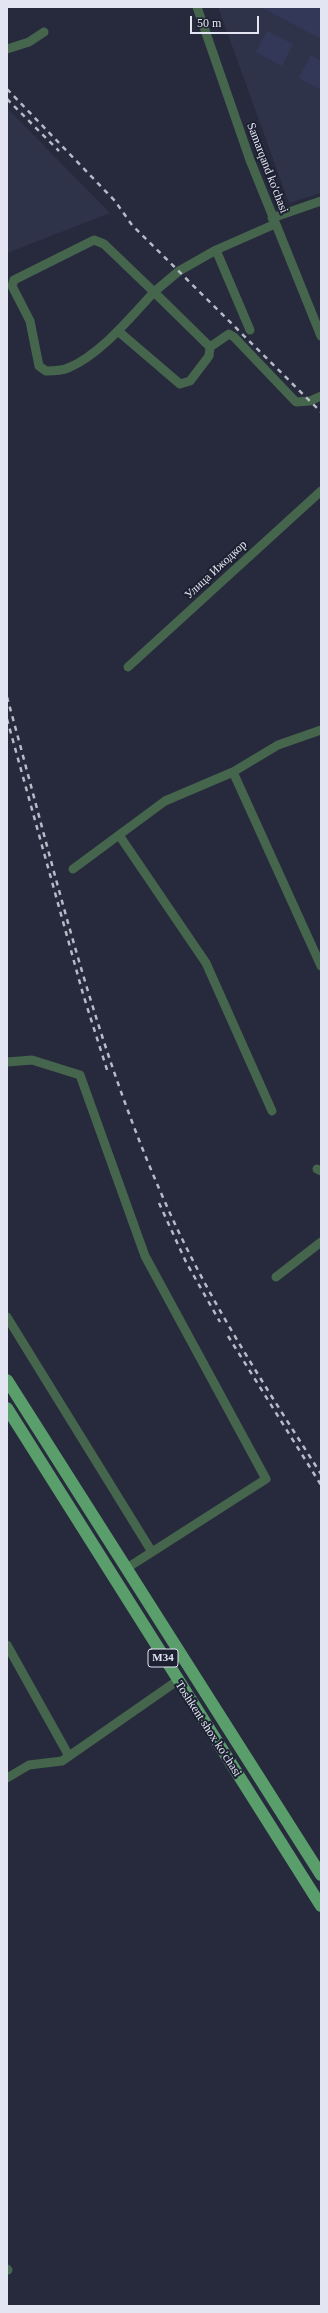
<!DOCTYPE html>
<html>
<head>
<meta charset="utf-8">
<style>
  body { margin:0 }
  #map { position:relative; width:328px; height:2313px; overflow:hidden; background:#272a3c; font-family:Georgia,serif }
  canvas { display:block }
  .frame { position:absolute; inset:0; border:8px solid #e3e6f2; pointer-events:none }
  .scale { position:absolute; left:190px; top:16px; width:69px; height:18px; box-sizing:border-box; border:2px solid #e3e6f2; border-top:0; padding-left:5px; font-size:12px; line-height:14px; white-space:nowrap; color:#e3e6f2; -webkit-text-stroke:3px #1d2031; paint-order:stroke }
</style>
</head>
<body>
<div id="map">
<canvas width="328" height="2313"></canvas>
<div class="frame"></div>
<div class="scale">50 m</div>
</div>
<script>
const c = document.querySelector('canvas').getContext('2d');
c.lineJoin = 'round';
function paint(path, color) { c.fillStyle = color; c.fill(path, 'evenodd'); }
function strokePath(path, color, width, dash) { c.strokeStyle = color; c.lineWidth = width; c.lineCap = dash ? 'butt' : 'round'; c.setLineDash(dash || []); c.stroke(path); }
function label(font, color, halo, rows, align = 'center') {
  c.font = font + ' Georgia,serif'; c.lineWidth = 4; c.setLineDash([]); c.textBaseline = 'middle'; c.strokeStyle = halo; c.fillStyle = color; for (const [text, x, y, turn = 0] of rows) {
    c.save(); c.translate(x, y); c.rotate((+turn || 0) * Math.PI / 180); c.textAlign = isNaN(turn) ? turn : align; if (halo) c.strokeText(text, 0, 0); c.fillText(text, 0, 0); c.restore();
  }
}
paint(new Path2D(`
  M218,7H321V193L289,203Z
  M7,108L110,213L7,253Z`), '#2f334a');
paint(new Path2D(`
  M261,7H321V39Z
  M267,31L293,44L282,66L256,52Z
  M311,55L321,61V90L299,78Z`), '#333859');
strokePath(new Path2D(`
  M197,7L250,160L321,336
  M7,49L29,42L44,32
  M272,218L321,201
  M94,240L104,244L154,292C131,317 100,355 68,368C61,371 53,371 46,371L39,366L30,321L12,286L14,280Z
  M216,250L250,330
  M118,331L180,384L190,381L209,356L210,347L154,292L179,271L216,250L275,224
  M210,347L229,334L234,337L296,402L310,401L321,396
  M128,667L321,491
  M233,772L321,966
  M119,835L206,963L272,1111
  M73,869L165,801L233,772L278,745L321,730
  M7,1062L32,1060L80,1075L145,1256L266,1479L127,1568
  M317,1169L321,1171
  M276,1277L321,1242
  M7,1317L152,1552
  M7,1645L69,1756
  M7,1778L29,1765L62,1761L177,1681
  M7,2269L8,2270`), '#45654c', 9);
strokePath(new Path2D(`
  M7,1380L321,1875
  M7,1408L321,1906`), '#599e6b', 12);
strokePath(new Path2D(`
  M7,89L115,201L132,225L321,412
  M7,99L59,151
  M7,697C54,867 93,1041 165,1202C207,1298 265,1386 321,1474
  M7,719L83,994L108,1073
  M159,1203L186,1262L220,1322
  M228,1336L321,1485`), '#b7bac7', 2.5, [5, 5]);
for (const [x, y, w] of [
  [163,1658,30]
]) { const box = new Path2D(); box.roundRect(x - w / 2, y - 9, w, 18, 3); c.fillStyle = '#1d2031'; c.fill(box); strokePath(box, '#e3e6f2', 1); }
label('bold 11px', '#e3e6f2', null, [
  ["M34",163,1658]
]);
label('12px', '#e3e6f2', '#1d2031', [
  ["Samarqand ko'chasi",267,168,69],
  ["Улица Ижодкор",216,570,-43],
  ["Toshkent shox ko'chasi",208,1729,57]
]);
</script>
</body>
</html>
